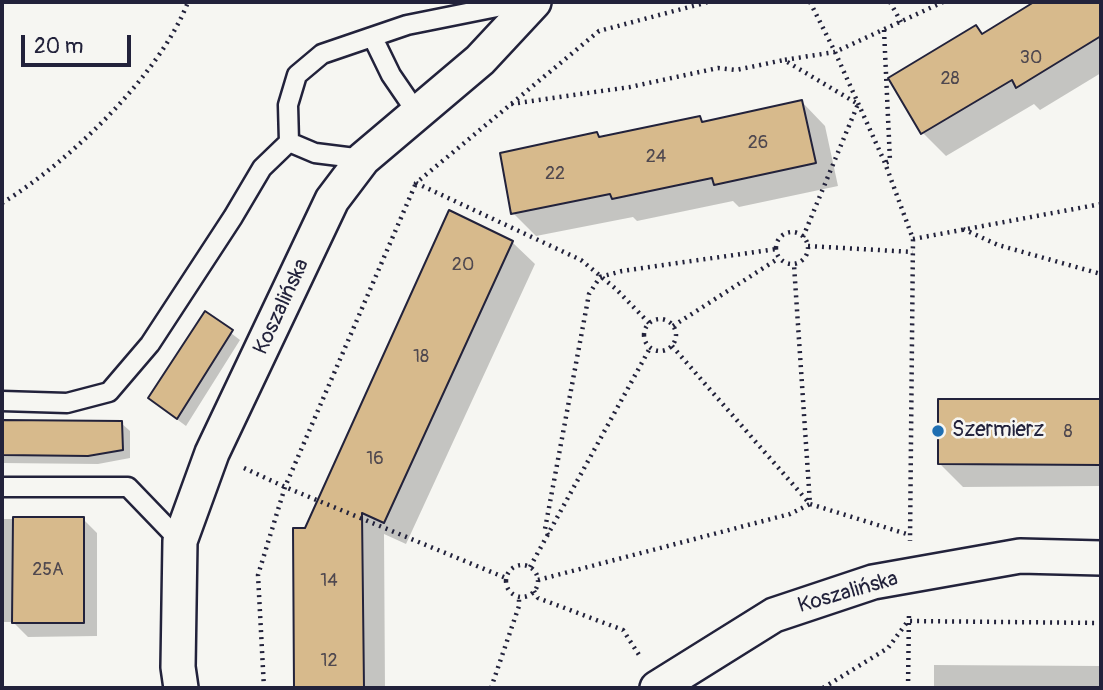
<!DOCTYPE html>
<html>
<head>
<meta charset="utf-8">
<style>
  body { margin:0 }
  #map { position:relative; width:1103px; height:690px; overflow:hidden; background:#f6f6f2; font-family:Pangolin,sans-serif }
  canvas { display:block }
  .frame { position:absolute; inset:0; border:4px solid #22223b; pointer-events:none }
  .scale { position:absolute; left:21px; top:35px; width:110px; height:32px; box-sizing:border-box; border:4px solid #22223b; border-top:0; padding-left:9px; font-size:21px; line-height:24px; white-space:nowrap; color:#22223b; -webkit-text-stroke:5px #f6f6f2; paint-order:stroke }
</style>
</head>
<body>
<div id="map">
<canvas width="1103" height="690"></canvas>
<div class="frame"></div>
<div class="scale">20 m</div>
</div>
<script>
const c = document.querySelector('canvas').getContext('2d');
c.lineJoin = 'round';
function paint(path, color) { c.fillStyle = color; c.fill(path, 'evenodd'); }
function strokePath(path, color, width, dash) { c.strokeStyle = color; c.lineWidth = width; c.lineCap = dash ? 'butt' : 'round'; c.setLineDash(dash || []); c.stroke(path); }
function label(font, color, halo, rows, align = 'center') {
  c.font = font + ' Pangolin,sans-serif'; c.lineWidth = 5; c.setLineDash([]); c.textBaseline = 'middle'; c.strokeStyle = halo; c.fillStyle = color; for (const [text, x, y, turn = 0] of rows) {
    c.save(); c.translate(x, y); c.rotate((+turn || 0) * Math.PI / 180); c.textAlign = isNaN(turn) ? turn : align; if (halo) c.strokeText(text, 0, 0); c.fillText(text, 0, 0); c.restore();
  }
}
paint(new Path2D(`
  M1037,2H1101V73L1040,110L1034,104L946,156L923,133L976,27L984,35Z
  M802,102L825,126L838,186L739,207L733,201L637,221L633,217L536,236L513,213L597,134L601,138L699,118L704,123Z
  M512,242L535,264L406,544L384,534L385,688H296L297,632L306,530Z
  M206,314L240,340L186,426L159,406Z
  M940,400H1101V486L963,487L940,464Z
  M2,422L121,423L130,431V458L98,464L2,463Z
  M2,519H83L97,533V636L28,637L13,622H2Z
  M934,665L1101,666V688H934Z`), '#0003');
const building = new Path2D(`
  M1034,2H1101V36L1016,88L1012,80L921,134L888,78L976,25L982,34Z
  M802,100L816,163L714,185L712,178L612,199L610,194L511,214L500,153L597,132L599,137L700,116L702,122Z
  M449,210L513,241L384,523L362,513L364,688H294L293,528H305Z
  M205,311L233,330L177,419L148,398Z
  M938,399H1101V465L938,464Z
  M2,420L122,421L123,450L88,456L2,455Z
  M13,517H84V623H12Z`);
paint(building, '#d7ba8c');
strokePath(building, '#22223b', 2);
const lane = new Path2D(`
  M373,38L391,75L417,113
  M363,159L315,153L289,142L288,105L297,75L322,54L407,25L522,2
  M2,401L67,403L109,392L150,344L233,217L262,168L289,142
  M2,487H128L180,541`);
const street = new Path2D(`
  M181,688L178,667L180,541L212,453L332,200L363,159L480,60L534,2
  M657,688L774,615L873,582L1020,556L1101,558`);
strokePath(lane, '#22223b', 23);
strokePath(street, '#22223b', 38);
strokePath(new Path2D(`
  M810,2L835,52L885,163L913,239L910,541
  M890,2L901,22
  M884,30L890,161L885,163
  M511,104L630,87L718,68L736,70L784,60
  M2,203C68,163 160,75 188,2
  M963,229L998,245L1101,274
  M776 248a16 16 0 1 1 32 0a16 16 0 1 1-32 0Z
  M803,237L858,104L784,60L835,52L943,2
  M913,239L1101,204
  M808,246L913,252
  M644 335a16 16 0 1 1 32 0a16 16 0 1 1-32 0Z
  M649,323L616,289L581,260L416,183L599,31L708,2
  M673,326L779,258
  M672,346L810,504L910,535
  M244,468L285,487L506,578
  M548,535L545,529L589,294L600,277L622,271L776,249
  M506 581a16 16 0 1 1 32 0a16 16 0 1 1-32 0Z
  M530,567L650,348
  M538,580L790,514L810,504L794,265
  M534,591L538,598L623,630L641,658
  M264,688L258,575L285,487L416,183
  M491,688L519,606V597
  M823,688L888,648L908,621L1101,623
  M908,688L909,612`), '#22223b', 4.5, [2, 5]);
strokePath(lane, '#f6f6f2', 18);
strokePath(street, '#f6f6f2', 33);
for (const [x, y, r, color] of [
  [938,431,7,"#1f6fb2"]
]) { const dot = new Path2D(); dot.arc(x, y, r, 0, 2 * Math.PI); c.fillStyle = color; c.fill(dot); strokePath(dot, '#f6f6f2', 2.5); }
label('18px', '#4f484f', null, [
  ["30",1031,58],
  ["28",950,79],
  ["26",758,143],
  ["24",656,157],
  ["22",555,174],
  ["20",463,265],
  ["18",421,357],
  ["8",1068,432],
  ["16",375,459],
  ["25A",48,570],
  ["14",329,581],
  ["12",329,661]
]);
label('21px', '#22223b', '#f6f6f2', [
  ["Koszalińska",282,307,-65],
  ["Koszalińska",848,593,-16]
]);
label('21px', '#22223b', '#f6f6f2', [
  ["Szermierz",952,431]
], 'left');
</script>
</body>
</html>
